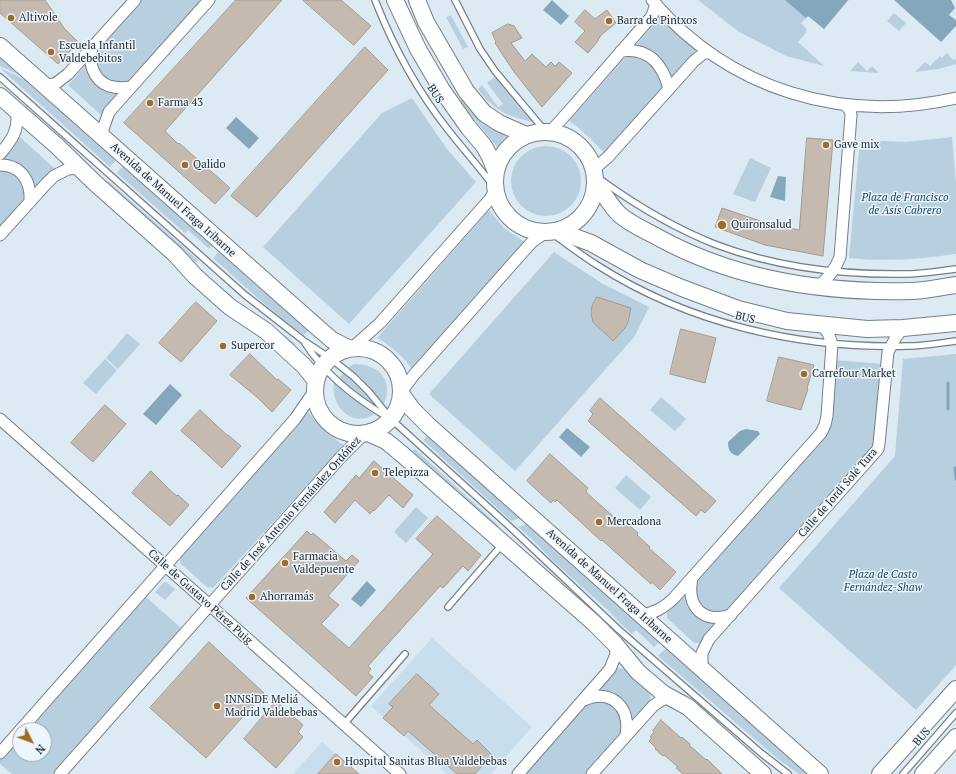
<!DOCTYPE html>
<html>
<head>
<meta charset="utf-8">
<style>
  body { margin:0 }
  #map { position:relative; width:956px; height:774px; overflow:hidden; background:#dceaf3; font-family:"PT Serif",serif }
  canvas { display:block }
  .north { position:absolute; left:12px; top:722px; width:40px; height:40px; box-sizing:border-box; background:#ebf6fe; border:1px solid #9ba4aa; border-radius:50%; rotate:132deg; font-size:11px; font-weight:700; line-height:16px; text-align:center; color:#23282c }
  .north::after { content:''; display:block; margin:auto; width:14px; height:18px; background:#a16a26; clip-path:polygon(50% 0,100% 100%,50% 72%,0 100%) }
</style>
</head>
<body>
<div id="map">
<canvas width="956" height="774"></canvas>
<div class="north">N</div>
</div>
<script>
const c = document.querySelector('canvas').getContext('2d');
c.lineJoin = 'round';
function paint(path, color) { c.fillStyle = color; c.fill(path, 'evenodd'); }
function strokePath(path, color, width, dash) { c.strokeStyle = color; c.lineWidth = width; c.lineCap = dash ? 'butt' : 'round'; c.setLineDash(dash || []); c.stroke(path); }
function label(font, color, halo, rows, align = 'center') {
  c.font = font + ' "PT Serif",serif'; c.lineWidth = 3; c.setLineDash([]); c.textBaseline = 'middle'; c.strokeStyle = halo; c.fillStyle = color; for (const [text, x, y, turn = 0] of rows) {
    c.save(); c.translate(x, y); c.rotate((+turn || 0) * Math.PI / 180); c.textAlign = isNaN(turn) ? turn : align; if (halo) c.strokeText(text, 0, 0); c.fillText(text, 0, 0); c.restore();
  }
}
paint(new Path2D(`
  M432,638L532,727L491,774H447L371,706Z
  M322,742L359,774H293Z`), '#c9deec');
paint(new Path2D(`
  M142,0H205L101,115L68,85Z
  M698,0H849L824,29L808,16L801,23L806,28V33L798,42L824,66L786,56L739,32Z
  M894,13L906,23L899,31L887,21Z
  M451,15L468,47L463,49L446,17Z
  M660,18L696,50L604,153C593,141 583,130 569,121Z
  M947,53L953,60L956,59V64L938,69L915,72L925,62L930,66L940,56L942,58Z
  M0,57L23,77L0,66Z
  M858,62L867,71L872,66L879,73L850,71Z
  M0,68L26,80L116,160L110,167Z
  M496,76L521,109L533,122C507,116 494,111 478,89L482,85L498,107L503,104L487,83Z
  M412,98L447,149L476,182L349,324L263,247L382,113Z
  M463,99L495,129L507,136L497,147L460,101Z
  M20,137L55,169L0,232V159Z
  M952,137L956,183V254C921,259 885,262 849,258L860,140L906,142Z
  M511 181a35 35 0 1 1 70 0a35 35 0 1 1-70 0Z
  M750,158L771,168L755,202L733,194Z
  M123,166L212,245L209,249L188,230L185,233L117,173Z
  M108,181L198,260L196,263L184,251L107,183Z
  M489,210L504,228L525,242L412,369C403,356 391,346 377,338Z
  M219,252L308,331L304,335C271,312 243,284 213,258Z
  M554,252L603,284L649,307L635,336L515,471L429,394Z
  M260,316L296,344L294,346Z
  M127,333L140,344L118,369L106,358Z
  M956,354V665L916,710L779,588L895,456L903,359Z
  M105,359L117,370L96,394L83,383Z
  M835,360L882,364L875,441L872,450L866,458L701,643H694L667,618V611L824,435Z
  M354,364C379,364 394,380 384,404L360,377L348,367Z
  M344,372L365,391L378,408L361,397L339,378Z
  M334,383L374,414C353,429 330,406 334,383Z
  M661,397L686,419L675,431L650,410Z
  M308,412C319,426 330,436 345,446L338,452L213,588L207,587L181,564L180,560L181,555Z
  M427,436L520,518L511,521L423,440Z
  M415,449L499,526L497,527L412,451Z
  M626,475L651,497L640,510L615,488Z
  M416,507L428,518L406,543L394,532Z
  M526,524L659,642L654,647L636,630L632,634L619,622L609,611L553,561L533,540L518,527Z
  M164,582H166L175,589L165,600L155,592Z
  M146,597L181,628L179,631L52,774H12L0,764V760L20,738V754H44V730H27Z
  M666,648L807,774H799L778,759L658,656Z
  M617,668L624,669L650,693L651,700L586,774H522L614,670Z`), '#b7cfdf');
paint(new Path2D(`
  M552,0L569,16L561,25L543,10Z
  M785,0H848L824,29L808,16L806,18Z
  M894,0H951L955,8L949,15L956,20V26L941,42Z
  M236,117L259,138L249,149L226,128Z
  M778,176L786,177L785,201L770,197Z
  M170,384L182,395L156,425L143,414Z
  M567,428L590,447L581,457L559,437Z
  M746,429L758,431L760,434L738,456C730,454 728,450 728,442L740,431Z
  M367,581L376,590L361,607L351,599Z`), '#85a7bc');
strokePath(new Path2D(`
  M948,409V383
  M955,468L956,479`), '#85a7bc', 3);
const building = new Path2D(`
  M0,0H45L64,28L78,42L58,64L0,13Z
  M236,0H282L165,131L178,144L179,143L230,188L215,204L124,123Z
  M303,0H341L371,26L354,45Z
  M585,10L595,19L607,10L616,23L601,35L597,42L588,53L575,42L585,31L575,22Z
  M508,24L514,26L522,38L511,43L525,61L532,54L546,67L551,62L555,66L559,62L572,73L542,107L514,72L495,43L496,42L492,33Z
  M365,47L388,70L257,217L231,196Z
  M807,138L833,140L823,256L765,245L715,227L722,208L769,224L799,230Z
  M597,297L631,308L628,322L625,328L613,341L593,322L591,314L592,306Z
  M196,302L217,321L181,362L159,343Z
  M681,329L716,338L705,383L670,374Z
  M250,354L277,380L278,379L291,390L272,412L258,398L230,375Z
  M779,357L814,365L807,388L808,389L801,410L767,401Z
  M600,398L716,501L705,513L701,510L696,516L588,421L593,414L590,411Z
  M105,405L126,424L93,462L71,443Z
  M200,410L228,436V435L241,446L222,468L194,442L181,431Z
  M550,454L588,488L586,491L587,493L625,527L628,524L638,533L637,535L650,547L649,548L676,572L660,590L652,582L651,584L602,540L601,541L557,500L555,502L553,500L551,503L527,481Z
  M374,461L413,495L403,508L389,495L374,511L373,510L370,514L355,500L335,523L324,512L356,475L359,478Z
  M151,471L170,490L177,496L178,495L189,505L170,526L132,493Z
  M437,516L481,555L468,571L463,566L443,588L440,586L368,666L371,669L368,673L373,677L356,696L246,598L307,531L311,535L313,533L346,561L352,555L359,561L328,596L339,605L321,624L349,648L433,554L416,539Z
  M209,642L264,693L206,758L150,708Z
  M417,674L439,694L429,705L473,744L477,740L492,755L475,774H457L408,731L404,736L383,718L393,707L389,704Z
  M276,701L303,725L298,732L303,737L276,768L244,739Z
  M661,720L681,738L682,737L690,744L689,745L706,760L707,759L722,774H683L676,768L678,767L664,755L663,756L655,749L656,748L649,741L652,738L650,737L654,732L653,731Z
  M336,754L359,774H318Z`);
paint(building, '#c5baaf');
strokePath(building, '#a59a90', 1);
const lane = new Path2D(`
  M375,0C393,46 418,92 449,131C464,150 480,168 495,188
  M455,0L480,49L495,71L545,131
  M0,77L245,295L304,341L330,358L354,377L369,392L391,419L509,526L619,630L761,753L788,774
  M601,180C637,206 676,229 717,245C776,267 842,275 905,274C922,274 939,271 956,269
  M557,237C571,247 584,257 597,265C689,324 800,349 908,346C924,346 940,343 956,341
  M305,343C325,375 355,398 387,417
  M448,607L500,547L504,545
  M344,724L405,654
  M903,774L956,713`);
const street = new Path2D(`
  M652,0C729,90 842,124 956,98
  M92,48C88,62 93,80 109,86C116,88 124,88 131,87
  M621,51C648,47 663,64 669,89
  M44,85L55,84L68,74L135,0
  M550,132L569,111L652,16L656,4
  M103,137V129L109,112L209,0
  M0,154C12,140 20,129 16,109
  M0,165C22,165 31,182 30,201
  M594,169L608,157L694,61L704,53H710
  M0,235L46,184L54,176L68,169L80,168
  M817,287C828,279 835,270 840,257L851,115L850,110L846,106
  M352,348L380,323L490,199L495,191
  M402,391L413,376L522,253L532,242L545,233
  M0,419L400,774
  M692,578C686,607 703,624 731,615
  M641,615C655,613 663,608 673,599L821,433L825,425L827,416L832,344L828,333L821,325
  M702,669V653L709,639L878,449L879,444L888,352L896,337L903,328
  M584,700C611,688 631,707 626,735
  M0,753L295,419L315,390
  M60,774L340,458L364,434
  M518,774L610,669L616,654L615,644
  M592,774L653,706L660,701L669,697`);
const secondary = new Path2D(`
  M395,0L418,49L442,90L468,127L484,146L490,157L496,172
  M417,0L426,22L466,91L484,113L499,123L526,135
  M0,46L317,327L332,340L350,349
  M0,96L57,146L95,183L175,254L195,276L230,307L266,331L304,366L316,381
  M495 182a50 50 0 1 1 100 0a50 50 0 1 1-100 0Z
  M596,182C603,193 610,205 619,214C631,225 647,231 661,239C737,280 825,293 911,291C926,291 941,287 956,285
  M558,231L591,243L640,270L682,288L738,309L787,321L867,329L903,328L956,323
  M315 391a43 43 0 1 1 86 0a43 43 0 1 1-86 0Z
  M402,395L412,409L429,426L820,774
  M368,433L386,441L403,455L594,623L615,644L638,672L664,694L688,707L763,774
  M880,774L956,689
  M923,774L956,737`);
strokePath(lane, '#738088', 8);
strokePath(street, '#738088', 13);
strokePath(secondary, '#738088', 18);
strokePath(lane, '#fff', 5.5);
strokePath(street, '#fff', 11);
strokePath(secondary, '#fff', 16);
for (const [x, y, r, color] of [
  [11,18,4,"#a16a26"],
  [609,21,4,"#a16a26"],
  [51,52,4,"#a16a26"],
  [150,103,4,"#a16a26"],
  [826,145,4,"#a16a26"],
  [185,165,4,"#a16a26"],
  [722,225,5,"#a16a26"],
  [223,346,4,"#a16a26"],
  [804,374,4,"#a16a26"],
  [375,473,4,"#a16a26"],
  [599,522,4,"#a16a26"],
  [285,563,4,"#a16a26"],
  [252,597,4,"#a16a26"],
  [217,706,4,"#a16a26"],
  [337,762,4,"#a16a26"]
]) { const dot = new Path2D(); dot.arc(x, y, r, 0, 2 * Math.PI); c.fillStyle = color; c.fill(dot); strokePath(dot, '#ebf6fe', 1.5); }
label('11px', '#23282c', '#ebf6fe', [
  ["Altivole",19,18],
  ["Barra de Pintxos",617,21],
  ["Escuela Infantil",59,46],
  ["Valdebebitos",59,59],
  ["Farma 43",158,103],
  ["Gave mix",834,145],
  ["Qalido",193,165],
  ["Quironsalud",731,225],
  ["Supercor",231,346],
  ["Carrefour Market",812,374],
  ["Telepizza",383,473],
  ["Mercadona",607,522],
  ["Farmacia",293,557],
  ["Valdepuente",293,570],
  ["Ahorramás",260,597],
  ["INNSiDE Meliá",225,700],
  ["Madrid Valdebebas",225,713],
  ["Hospital Sanitas Blua Valdebebas",345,762]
], 'left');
label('11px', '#23282c', '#ebf6fe', [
  ["BUS",435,94,57],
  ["Avenida de Manuel Fraga Iribarne",173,200,42],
  ["BUS",745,318,15],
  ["Calle de Jordi Solé Tura",838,493,-49],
  ["Calle de José Antonio Fernández Ordóñez",291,514,-48],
  ["Avenida de Manuel Fraga Iribarne",609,586,42],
  ["Calle de Gustavo Pérez Puig",200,597,42],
  ["BUS",922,737,-49]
]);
label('italic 11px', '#113e56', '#ebf6fe', [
  ["Plaza de Francisco",905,198],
  ["de Asís Cabrero",905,211],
  ["Plaza de Casto",883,575],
  ["Fernández-Shaw",883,588]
]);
</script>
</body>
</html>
